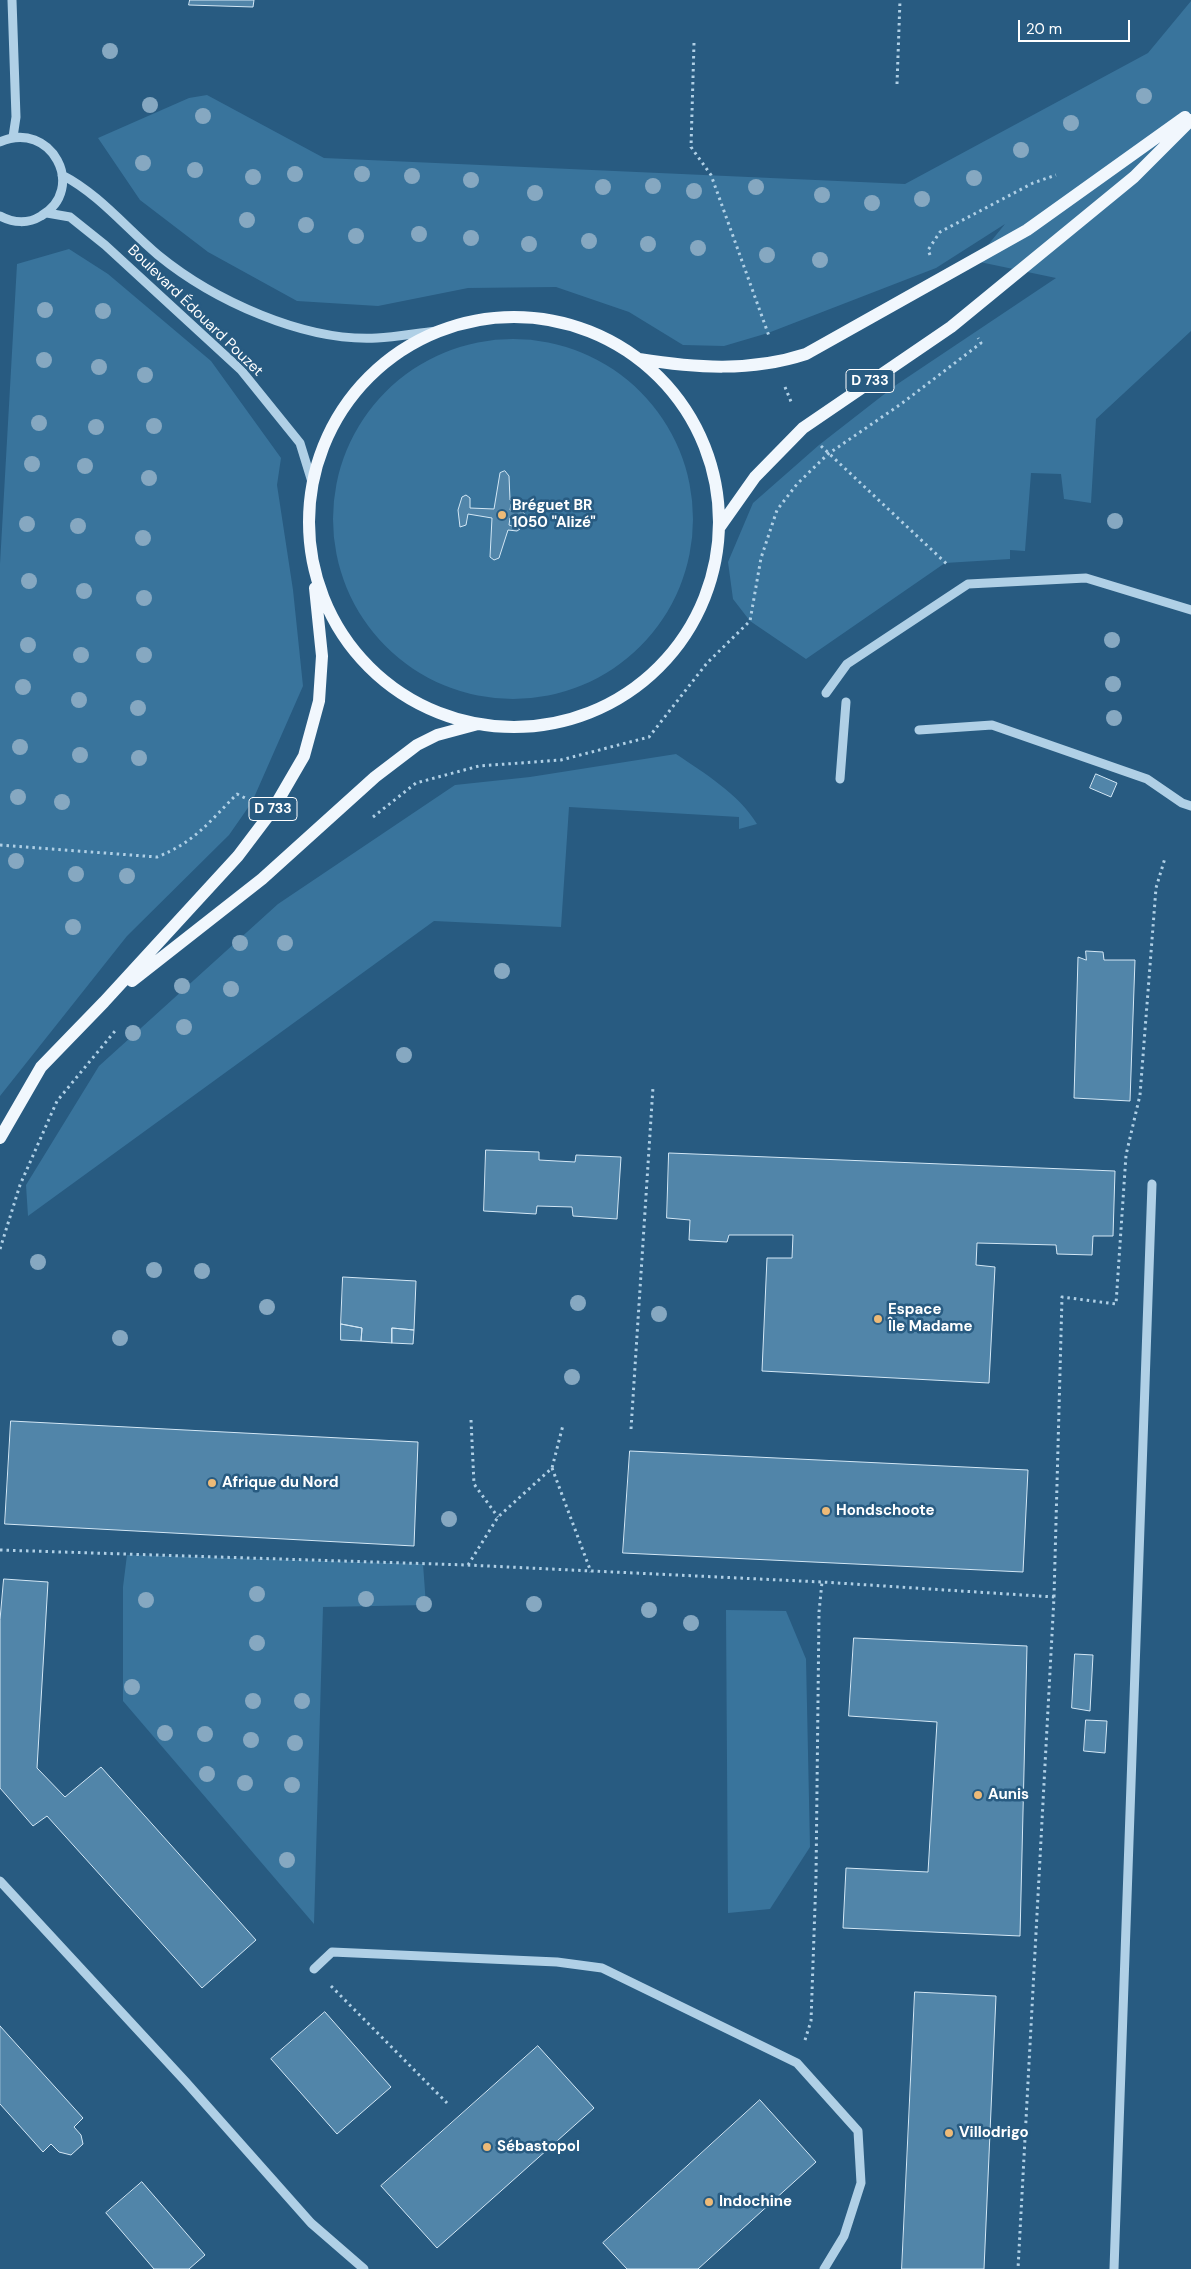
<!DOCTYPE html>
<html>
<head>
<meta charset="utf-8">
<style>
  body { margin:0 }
  #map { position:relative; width:1191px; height:2269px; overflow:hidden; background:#285b81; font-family:"DM Sans",sans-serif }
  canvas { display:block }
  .scale { position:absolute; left:1018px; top:20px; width:112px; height:22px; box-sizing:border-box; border:2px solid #fff; border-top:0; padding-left:6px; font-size:15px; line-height:18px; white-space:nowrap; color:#fff; -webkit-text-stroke:4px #285b81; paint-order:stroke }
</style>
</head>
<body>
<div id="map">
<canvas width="1191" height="2269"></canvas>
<div class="scale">20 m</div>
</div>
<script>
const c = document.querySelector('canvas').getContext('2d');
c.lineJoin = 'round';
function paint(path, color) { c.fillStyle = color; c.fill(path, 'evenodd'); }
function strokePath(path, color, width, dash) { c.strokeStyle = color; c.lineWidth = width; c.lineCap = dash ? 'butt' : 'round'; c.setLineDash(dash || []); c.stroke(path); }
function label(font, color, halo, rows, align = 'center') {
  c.font = font + ' "DM Sans",sans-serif'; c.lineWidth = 5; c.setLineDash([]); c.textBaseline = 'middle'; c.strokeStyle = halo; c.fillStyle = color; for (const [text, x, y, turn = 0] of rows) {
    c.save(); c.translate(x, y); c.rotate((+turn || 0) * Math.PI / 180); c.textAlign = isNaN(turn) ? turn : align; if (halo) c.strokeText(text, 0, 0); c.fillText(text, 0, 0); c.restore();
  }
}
paint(new Path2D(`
  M1191,1V331L1096,419L1091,503L1064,499L1061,474L1031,473L1025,551L1010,550V559L945,563L806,659L750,621L733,599L728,562L753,503L819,445L896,385L1056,278L975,261L1005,224L936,268L768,333L724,346L683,345L629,312L556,287L468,288L378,306L297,301L208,252L140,200L98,138L189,98L207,95L324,158L905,184L1148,53Z
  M69,249L108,274L211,361L281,458L277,485L293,590L303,686L252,802L229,835L127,936L0,1096V564L17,264Z
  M333 519a180 180 0 1 1 360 0a180 180 0 1 1-360 0Z
  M676,754C704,773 739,794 757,824L739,829V817L569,807L561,927L434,921L28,1216L26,1185L99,1066L278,904L455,785L530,777Z
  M127,1555L423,1564L426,1605L323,1607L314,1924L123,1701V1587Z
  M726,1610L786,1611L806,1659L810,1847L770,1909L728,1913Z`), '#39749c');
const building = new Path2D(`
  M190,0H254L253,7L189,5Z
  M505,471L509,476L510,500L517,502L516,505L511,504L510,510L523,512L527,517L522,520L510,518L509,525L520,529L517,531L508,530L499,558L494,560L490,557L492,518L468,514L466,525L460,527L458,510L462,497L466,495L470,498V508L494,509L500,473Z
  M1096,774L1117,783L1111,797L1090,788Z
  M1086,951L1103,952L1104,960H1135L1130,1101L1074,1098L1078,957L1086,960Z
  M486,1150L539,1152V1160L575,1162L576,1155L621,1157L617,1219L573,1216L572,1207L537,1206L536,1214L484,1211Z
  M669,1153L1115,1171L1113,1236H1093L1092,1255L1057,1254L1056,1245L977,1243L976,1265L995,1267L989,1383L762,1371L767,1258H792L793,1235H729L727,1242L689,1240L690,1220L667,1218Z
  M343,1277L416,1281L414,1330L392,1328V1343L361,1341L362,1328L341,1324Z
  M341,1324L362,1328L361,1341L341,1340Z
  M392,1328L414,1330L413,1344L392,1343Z
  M11,1421L418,1442L414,1546L5,1524Z
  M630,1451L1028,1470L1023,1572L623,1553Z
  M4,1579L48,1582L37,1768L65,1797L101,1767L256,1940L202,1988L47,1816L33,1826L0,1788V1620Z
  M854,1638L1027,1646L1020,1936L843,1928L846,1868L928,1872L937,1722L849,1716Z
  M1075,1654L1093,1655L1090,1711L1072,1708Z
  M1086,1720L1107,1721L1105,1753L1084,1751Z
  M915,1992L996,1996L984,2269H902Z
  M325,2012L391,2087L337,2134L271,2059Z
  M0,2026L83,2118L74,2127L81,2135L83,2144L71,2155L59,2152L51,2144L43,2152L0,2104Z
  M538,2046L594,2108L437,2248L381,2186Z
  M760,2100L816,2162L698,2269H627L603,2243Z
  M142,2182L205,2255L189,2269H154L106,2213Z`);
paint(building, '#5185a9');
strokePath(building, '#d3e7f5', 1);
strokePath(new Path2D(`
  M694,43L691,147L711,175L769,336
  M897,84L900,0
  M930,255L928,250L940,232L1033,183L1056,175
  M785,387L792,404
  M821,446L949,566
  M373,817L416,783L479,766L561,760L649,737L707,663L750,621L761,558L777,510L797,484L828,454L901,404L981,343L978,338
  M0,845L157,857C195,842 209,822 237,794L247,799
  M0,1249L20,1185L57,1101L115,1031
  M471,1420L474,1484L498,1517
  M631,1429L653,1087
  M552,1468L591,1572
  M0,1550L467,1565L822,1582L1054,1597L1018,2269
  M468,1565L498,1517L552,1468L563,1425
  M1054,1597L1062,1297L1116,1304L1126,1155L1140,1095L1156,888L1165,858
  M331,1986L447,2103
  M805,2040L811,2021L816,1877L819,1612L822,1582`), '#b0d0e6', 3, [2.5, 4]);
strokePath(new Path2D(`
  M12,0L16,117L13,137
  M0,142C51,119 88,189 41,216C28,224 13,223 0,216
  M62,175C99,194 126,228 158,255C213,300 304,342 377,338C397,337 417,333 437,331
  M47,213L70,217L105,245L241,370L300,443L312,482
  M826,693L847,664L968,584L1086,578L1191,610
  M919,730L992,725L1147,779L1182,803L1191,806
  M840,779L846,702
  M0,1881L185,2081L311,2223L364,2269
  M314,1969L332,1952L557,1962L602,1968L797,2063L858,2131L861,2183L844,2236L824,2269
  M1114,2269L1152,1184`), '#b0d0e6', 9);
strokePath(new Path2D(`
  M309 522a205 205 0 1 1 410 0a205 205 0 1 1-410 0Z
  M639,359C695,368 751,372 806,354L1027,230L1185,117
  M719,528L755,477L803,428L951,327L1134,177L1191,120
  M132,981L262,879L375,777L417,745L437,735L478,724
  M0,1138L41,1067L104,1002L238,856L272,811L304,756L319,701L322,656L315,588`), '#f1f7fd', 12);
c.fillStyle = '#86a8c1';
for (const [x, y] of [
  [110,51],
  [1144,96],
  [150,105],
  [203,116],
  [1071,123],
  [1021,150],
  [143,163],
  [195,170],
  [295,174],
  [362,174],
  [412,176],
  [253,177],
  [974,178],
  [471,180],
  [653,186],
  [603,187],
  [756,187],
  [694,191],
  [535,193],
  [822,195],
  [922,199],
  [872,203],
  [247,220],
  [306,225],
  [419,234],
  [356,236],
  [471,238],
  [589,241],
  [529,244],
  [648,244],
  [698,248],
  [767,255],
  [820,260],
  [45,310],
  [103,311],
  [44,360],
  [99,367],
  [145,375],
  [39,423],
  [154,426],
  [96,427],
  [32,464],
  [85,466],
  [149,478],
  [1115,521],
  [27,524],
  [78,526],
  [143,538],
  [29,581],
  [84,591],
  [144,598],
  [1112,640],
  [28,645],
  [81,655],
  [144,655],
  [1113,684],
  [23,687],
  [79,700],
  [138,708],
  [1114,718],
  [20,747],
  [80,755],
  [139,758],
  [18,797],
  [62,802],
  [16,861],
  [76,874],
  [127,876],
  [73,927],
  [240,943],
  [285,943],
  [502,971],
  [182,986],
  [231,989],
  [184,1027],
  [133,1033],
  [404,1055],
  [38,1262],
  [154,1270],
  [202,1271],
  [578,1303],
  [267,1307],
  [659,1314],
  [120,1338],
  [572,1377],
  [449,1519],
  [257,1594],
  [366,1599],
  [146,1600],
  [424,1604],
  [534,1604],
  [649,1610],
  [691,1623],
  [257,1643],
  [132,1687],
  [253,1701],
  [302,1701],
  [165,1733],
  [205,1734],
  [251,1740],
  [295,1743],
  [207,1774],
  [245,1783],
  [292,1785],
  [287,1860]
]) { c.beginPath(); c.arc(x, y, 8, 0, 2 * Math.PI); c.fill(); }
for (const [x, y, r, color] of [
  [502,515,5,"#edba77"],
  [878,1319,5,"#edba77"],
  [212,1483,5,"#edba77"],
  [826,1511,5,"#edba77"],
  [978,1795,5,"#edba77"],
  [949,2133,5,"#edba77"],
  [487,2147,5,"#edba77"],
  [709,2202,5,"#edba77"]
]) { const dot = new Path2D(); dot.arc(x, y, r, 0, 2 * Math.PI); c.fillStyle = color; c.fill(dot); strokePath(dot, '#285b81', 2); }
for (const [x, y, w] of [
  [870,381,48],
  [273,809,48]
]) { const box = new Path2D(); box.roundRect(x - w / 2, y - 11.5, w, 23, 4); c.fillStyle = '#285b81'; c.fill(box); strokePath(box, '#fff', 1); }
label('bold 14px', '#fff', null, [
  ["D 733",870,381],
  ["D 733",273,809]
]);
label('15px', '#fff', '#285b81', [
  ["Boulevard Édouard Pouzet",195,311,44]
]);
label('bold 15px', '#fff', '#285b81', [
  ["Bréguet BR",512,506],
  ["1050 \"Alizé\"",512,523],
  ["Espace",888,1310],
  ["Île Madame",888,1327],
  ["Afrique du Nord",222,1483],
  ["Hondschoote",836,1511],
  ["Aunis",988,1795],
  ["Villodrigo",959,2133],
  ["Sébastopol",497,2147],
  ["Indochine",719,2202]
], 'left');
</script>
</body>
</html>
